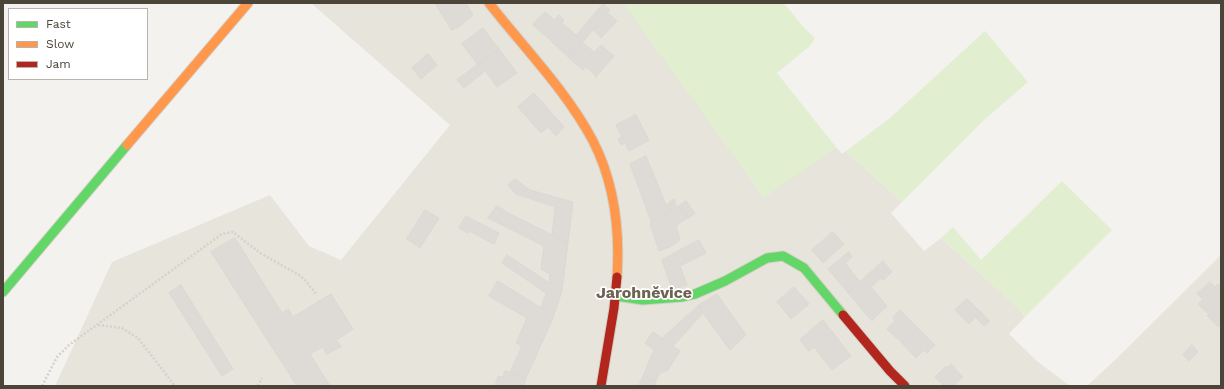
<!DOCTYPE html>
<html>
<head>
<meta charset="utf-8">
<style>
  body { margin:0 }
  #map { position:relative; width:1224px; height:389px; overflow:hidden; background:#f4f2ee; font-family:"Work Sans",sans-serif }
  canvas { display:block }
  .frame { position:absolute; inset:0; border:4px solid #4b4439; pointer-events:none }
  .legend { position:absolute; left:8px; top:8px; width:140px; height:72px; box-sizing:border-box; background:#fff; border:1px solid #b7b4b0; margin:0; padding:5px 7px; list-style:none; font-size:12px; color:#4b4439 }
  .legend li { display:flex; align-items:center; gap:8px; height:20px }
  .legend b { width:20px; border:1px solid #b7b4b0 }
</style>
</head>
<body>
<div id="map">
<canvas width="1224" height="389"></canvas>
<div class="frame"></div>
<ul class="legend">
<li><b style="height:5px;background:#63d668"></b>Fast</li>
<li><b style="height:5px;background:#ff974d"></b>Slow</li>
<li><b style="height:5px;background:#b3261e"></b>Jam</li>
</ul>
</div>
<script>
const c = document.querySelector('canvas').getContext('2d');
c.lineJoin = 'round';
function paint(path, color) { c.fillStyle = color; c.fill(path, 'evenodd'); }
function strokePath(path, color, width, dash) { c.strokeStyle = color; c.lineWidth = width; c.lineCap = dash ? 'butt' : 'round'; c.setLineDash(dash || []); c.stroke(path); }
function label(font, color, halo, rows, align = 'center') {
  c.font = font + ' "Work Sans",sans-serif'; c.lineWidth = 3.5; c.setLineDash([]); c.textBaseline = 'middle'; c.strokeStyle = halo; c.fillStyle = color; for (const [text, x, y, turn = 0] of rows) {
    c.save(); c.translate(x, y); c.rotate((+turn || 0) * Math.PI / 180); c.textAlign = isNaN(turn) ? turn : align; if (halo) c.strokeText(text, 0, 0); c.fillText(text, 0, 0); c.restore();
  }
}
paint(new Path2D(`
  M311,3H625L764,197L836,147L842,154L846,151L902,202L891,213L924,251L941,238L1016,306L1025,317L1009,334L1037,361L1070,386H55L112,262L270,195L309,246L341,260L450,125Z
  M1221,255V386H1087L1116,359Z`), '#e7e4dc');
paint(new Path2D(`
  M623,3H784L805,29L815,38L810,46L777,73L836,147L764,198Z
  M985,31L1028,82L983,121L902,202L846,151L890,118Z
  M1062,181L1112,230L1025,317L1016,306L941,238L953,227L981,260Z`), '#e1eecf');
const building = new Path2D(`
  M435,3H466L473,15L460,26L452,30Z
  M603,4L610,10L569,58L549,39L562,23L576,35Z
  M545,12L554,20L559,15L564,20L549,39L533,25Z
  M608,13L617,21L601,38L593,30Z
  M483,28L499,49L478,65L462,44Z
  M582,42L594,52L601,45L614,56L595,78L596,76L586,67L583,70L569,58Z
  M499,49L517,73L497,87L485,71L464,88L457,80Z
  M428,54L437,65L421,79L412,68Z
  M534,93L564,127L556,136L548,127L541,133L518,107Z
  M636,115L649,140L629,151L625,143L621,145L618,139L622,137L616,125Z
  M646,156L666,205L674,199L676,201L674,202L677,207L652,224L630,164Z
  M515,179L530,190L573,202L568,243L552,236L555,207L516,194L508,185Z
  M686,201L695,213L687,219V218L679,206Z
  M497,206L512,215L568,243L562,291L549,282L550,274L541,269L544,246L488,218Z
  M679,206L687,218L676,226L680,240L670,247L659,251L650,224Z
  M425,210L439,218L420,248L407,239Z
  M466,216L499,233L494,244L469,231L468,233L459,228Z
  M833,232L844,244L823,263L812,250Z
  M235,238L282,313L288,309L293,317L331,294L353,329L338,339L337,337L336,339L341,347L327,354L323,347L310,354L330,386H297L211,252Z
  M699,240L706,253L680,266L687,285L672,290L662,260Z
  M849,252L852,257L845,263L860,282L848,293L828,269Z
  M507,255L562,291L554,315L541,308L546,293L502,263Z
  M883,261L892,272L883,280L881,278L871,287L887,306L872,321L848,293Z
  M498,281L554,316L526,378L510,372L522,346L516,343L527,318L489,296Z
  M1210,282L1215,287L1218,284L1221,287V324L1218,327L1207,316L1209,314L1198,304L1203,299L1197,294Z
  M181,285L233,369L222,376L169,293Z
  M794,287L809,304L791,319L777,302Z
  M717,294L746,335L730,350L698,306Z
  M967,299L981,312L969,324L955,310Z
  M698,306L703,313L673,346L680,351L668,370L660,373L656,381L643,376L654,350L645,343L653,332L662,338Z
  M900,310L918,328L902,343L887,329L895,321L893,318Z
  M981,312L990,321L984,326L976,318Z
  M823,320L851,356L832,370L814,347L809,351L800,340Z
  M918,328L935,345L927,353L924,350L916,358L902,343Z
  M1192,345L1198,352L1189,361L1183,355Z
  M951,364L963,377L953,386H944L935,377L946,366L948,368Z
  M505,371L526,378L524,386H495L498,376L503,377Z
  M643,376L656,381L654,386H639Z`);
paint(building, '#dedbd6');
strokePath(building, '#dcd9d4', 1);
const fast = new Path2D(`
  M3,292L127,145
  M616,296L643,300L682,297L695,294L725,281L767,258L783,256L804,268L843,315`);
const slow = new Path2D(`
  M489,3C524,48 566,90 593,141C614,182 620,231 617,277
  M127,145L248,3`);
const jam = new Path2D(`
  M843,315L890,371L905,386
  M601,386L614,308L617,277`);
strokePath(fast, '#d3cfc5', 11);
strokePath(slow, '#d3cfc5', 11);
strokePath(jam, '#d3cfc5', 11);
strokePath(new Path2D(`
  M98,325L122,328L138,338L175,386
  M42,386L57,357L69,345L222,234L233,232L260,253L299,275L305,280L317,295
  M258,386L262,378`), '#d3d2cc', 2.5, [2, 2]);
strokePath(fast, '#63d668', 9);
strokePath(slow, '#ff974d', 9);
strokePath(jam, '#b3261e', 9);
label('bold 16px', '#6e6250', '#fff', [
  ["Jarohněvice",644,293]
]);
</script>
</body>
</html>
